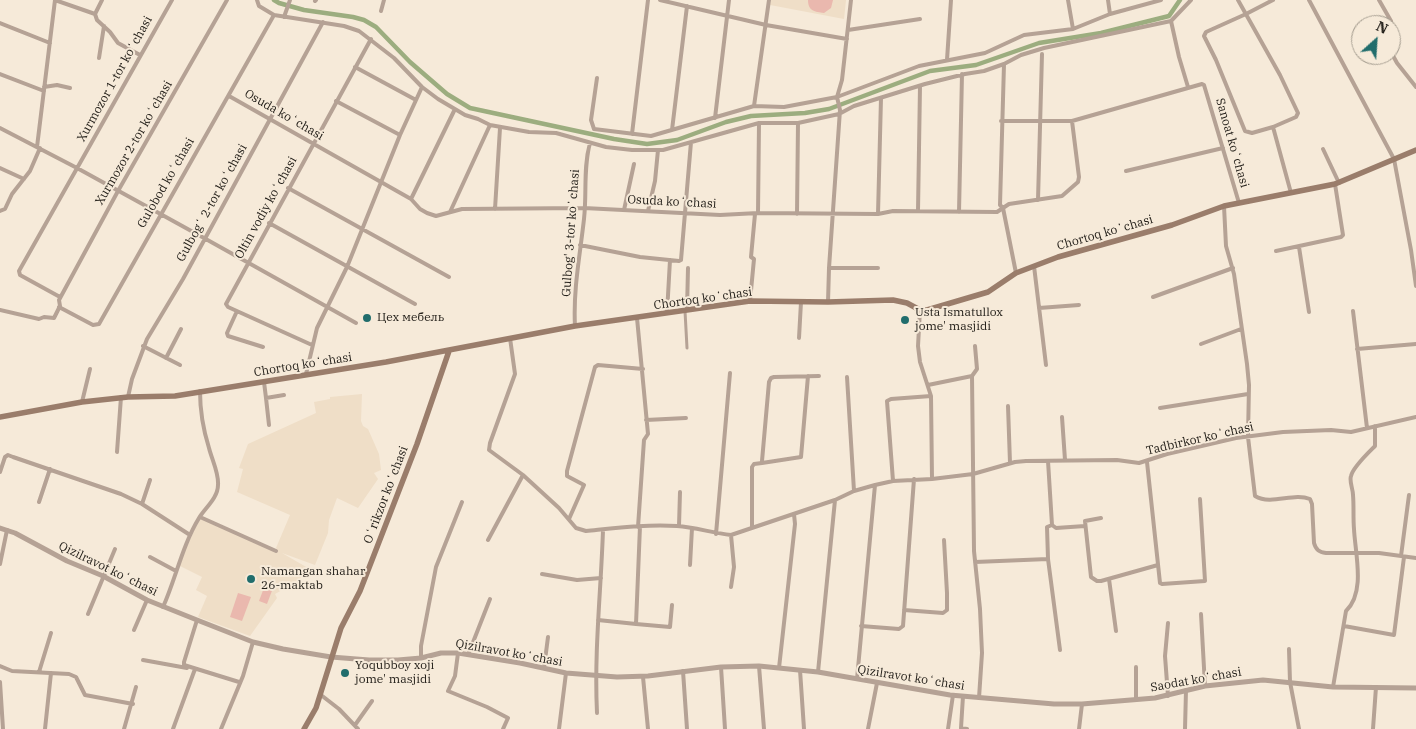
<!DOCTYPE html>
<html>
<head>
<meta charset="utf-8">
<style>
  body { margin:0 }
  #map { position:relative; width:1416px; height:729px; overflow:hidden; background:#f6ead9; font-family:"IBM Plex Serif",serif }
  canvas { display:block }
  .north { position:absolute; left:1351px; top:15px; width:50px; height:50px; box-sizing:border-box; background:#f6ead9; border:1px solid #a29a8d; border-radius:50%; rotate:26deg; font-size:14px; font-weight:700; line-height:20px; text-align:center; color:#25211b }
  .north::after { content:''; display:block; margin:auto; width:18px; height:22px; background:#216d6c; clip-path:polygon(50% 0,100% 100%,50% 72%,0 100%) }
</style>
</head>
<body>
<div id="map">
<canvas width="1416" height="729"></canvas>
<div class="north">N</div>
</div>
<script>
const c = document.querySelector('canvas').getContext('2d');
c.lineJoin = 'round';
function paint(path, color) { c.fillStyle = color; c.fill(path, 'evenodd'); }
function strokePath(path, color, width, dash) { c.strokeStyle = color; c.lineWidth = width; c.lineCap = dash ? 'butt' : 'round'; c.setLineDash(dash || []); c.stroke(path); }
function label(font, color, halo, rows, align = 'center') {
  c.font = font + ' "IBM Plex Serif",serif'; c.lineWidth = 4; c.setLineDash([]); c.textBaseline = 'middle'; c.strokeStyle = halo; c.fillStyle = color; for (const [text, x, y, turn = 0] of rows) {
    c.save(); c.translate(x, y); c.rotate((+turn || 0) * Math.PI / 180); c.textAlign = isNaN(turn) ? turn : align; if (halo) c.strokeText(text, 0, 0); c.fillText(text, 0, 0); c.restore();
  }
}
paint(new Path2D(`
  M771,0H846L844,19L770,5Z
  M362,394L361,421L363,426L368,429L379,454L381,470L374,473L378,479L358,508L337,498L329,520L328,533L315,565L282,553L308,568L298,581L275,594L277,598L250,636L198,617L207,596L196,590L202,577L178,565L200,518L278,552L276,548L290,515L237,492L243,469L239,468L248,444L316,413L314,402L330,399V397Z`), '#efdec7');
paint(new Path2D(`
  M808,0H833L831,8L824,13C815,12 808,11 808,0Z
  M265,585L273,588L267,604L259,601Z
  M238,593L251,597L242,621L230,617Z`), '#eab8ae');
strokePath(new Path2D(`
  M274,0L279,3L304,10L353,17L364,20L376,27L410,62L447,94L470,108L614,139L647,144L677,140L726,122L751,116L805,113L829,109L930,71L976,65L1039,43L1101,33L1169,16L1180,0`), '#9cad7f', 4.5);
strokePath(new Path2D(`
  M685,311L687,348`), '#b5a295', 3);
strokePath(new Path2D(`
  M55,0L95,14L97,20L110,32L118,43L140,55
  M257,0L259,6L274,15L344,26L359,31L394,58L422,87L438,99L465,115L478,119L490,125L529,132L556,133L606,147L632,150H663L759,123H798L839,114L854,106L925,84L965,74L984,71L1004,64L1021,55L1044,48L1171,21L1191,0
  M660,0L766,25L847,39
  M1068,0L1073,29
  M1108,0L1110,14
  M1238,0L1280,75L1298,113L1296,117L1273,127L1291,193
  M1309,0L1394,159L1411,250L1416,286
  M1379,0L1391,21L1387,25
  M315,1L316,0
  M381,11L384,0
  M95,14L102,0
  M284,17L290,0
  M1171,21L1179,57L1188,87
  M0,23L50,43
  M848,30L920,19
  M1391,52L1397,63L1416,87
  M99,58L104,26
  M947,60L951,0
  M1004,64L1000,205L1003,208L1016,273
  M355,67L416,100
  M0,74L44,91
  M597,78L591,120L594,129L651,136L754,106L784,107L837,97L919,66L985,53L1024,35L1073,29L1110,14L1161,0
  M44,87L57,85L70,88
  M229,96L411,199L420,209L427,213L436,216L462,209L584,208L720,215L758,213L878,214L893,211L997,212L1009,204L1062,196L1078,182L1079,177L1072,121
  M336,101L400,135
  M754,106L769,0
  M715,118L729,0
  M1001,121H1072L1202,84L1204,85L1239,203
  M1273,127L1252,133L1245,131L1216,60L1204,36L1206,32L1246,14L1273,0
  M0,128L77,168L204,238L356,323
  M672,130L687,6
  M632,134L648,0
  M37,147L55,0
  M1323,149L1339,183
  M0,168L24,179
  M1126,171L1223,148
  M288,188L449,277
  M411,199L455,109
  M1038,200L1042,54
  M1224,206L1226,246L1234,274L1247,364L1249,385L1248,437L1255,496C1272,506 1293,492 1310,499L1312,504L1314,543C1316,550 1319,552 1326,553H1379L1416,558
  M495,209L500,128
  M624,210L634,164
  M0,211L5,209L12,194L30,171L40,148
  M648,211L655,181L658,150
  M918,211L920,86
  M450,212L490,125
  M959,212L962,74
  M758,213L759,123
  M797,214L798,123
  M878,214L881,98
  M269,223L415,304
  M580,245L640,257L679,261L681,260L691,142
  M1299,247L1309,312
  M1276,251L1341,237L1343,235L1335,184
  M1034,266L1046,365
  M829,268H878
  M60,297L20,275L19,271L172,0
  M1153,297L1233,268
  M750,301L754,259L751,257L755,214
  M828,302L829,268L840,110L837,97L842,80L851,0
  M59,307L93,325L99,324L274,15
  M1039,308L1079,305
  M0,310L39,319L44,317L54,318L60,306L59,300L118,191L227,0
  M687,310L688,268
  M920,310L918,346L920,362L931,396L932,479
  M237,311L227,333L228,336L263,347
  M1353,311L1367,428
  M667,313L670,260
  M637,318L648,434L644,440L638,527
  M575,326C573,290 580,255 584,219C587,193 583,168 590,143
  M510,338L515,374L490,443L489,450L523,475L559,508L576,528L586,531C616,528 647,524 677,526C695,527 712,533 731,535L835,500L854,491L875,485L893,481L932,479L973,474L1015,462L1026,461L1117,460L1139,463L1167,454L1236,438L1283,432L1331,430L1351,432L1416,417
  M799,338L801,302
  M1201,344L1241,329
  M312,345L228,307L226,304L371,39
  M143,346L180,365
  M975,346L977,369L972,376L974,551L980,609L982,653L979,698
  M1357,349L1416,344
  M166,358L181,329
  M306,374L317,328L347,267L400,135L422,87
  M847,377L854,491
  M264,382L266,398
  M928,385L972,376
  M128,397L132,379L147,339L183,279L323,22
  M82,402L90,369
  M1008,406L1010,463
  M1160,408L1248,394
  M1062,417L1065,460
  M646,420L686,418
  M269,425L266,398L284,395
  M117,452L121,397
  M1048,461L1052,525L1056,528L1085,526
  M1147,462L1160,583L1162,584L1205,581L1200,499
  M762,463L801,457L808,376
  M0,472L5,457L8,455L13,457L121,494L142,504L190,535
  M893,481L887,401L891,399L931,396
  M39,502L50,469
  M142,504L150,480
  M200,517L276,551
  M1101,518L1085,521L1091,577L1097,581H1101L1158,565
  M569,519L584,485L567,476V471L595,367L598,365L643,369
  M1052,525L1047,527L1048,559L1060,650
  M640,526L636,624L670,627L672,605
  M679,526L680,492
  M752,528V467L754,464L762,463V461L769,382L771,378L774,377L819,376
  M716,534L730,373
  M731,535L734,567L731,587
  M488,540L523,475
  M1401,556L1409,495
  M150,557L176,571
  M975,562L1048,559
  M0,564L7,530
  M690,565L692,528
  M542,574L577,580L601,578
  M1109,579L1116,631
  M163,607C176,578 182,546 199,518C205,508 218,498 218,485C219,473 212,460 209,448C203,429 200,412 200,391
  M904,610L943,613L947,610V593L944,540
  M88,614L115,549
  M1201,614L1205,686
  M197,620L184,662V665L239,682
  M598,620L636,624
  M1168,623L1165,656L1168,696
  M861,626L899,629L903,626L914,479
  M1344,626L1394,635L1404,557
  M134,630L147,600
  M1289,649L1290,682L1299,729
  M458,653L455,676L448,691L487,707L508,718L503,729
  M468,655L490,599
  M421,658V646L436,567L462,502
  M143,660L187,668
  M0,666L12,671L69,674L76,677L85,695L133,704
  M759,666L764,729
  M721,667L725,729
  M544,668L548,637
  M779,668L795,524L794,514
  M800,670L804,729
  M683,671L687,729
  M39,672L51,633
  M818,672L835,500
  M643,677L648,729
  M857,679L875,485
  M0,682L3,729
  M1333,687L1346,611C1366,592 1355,553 1354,529C1353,518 1354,506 1353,495C1353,489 1349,481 1351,476C1353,467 1368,453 1375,446V426
  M321,695L339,709L358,729
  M963,696L961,728L967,729
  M1136,699V667
  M597,713C594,651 601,591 603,530
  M355,725L372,701
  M45,729L51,673
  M124,729L136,687
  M173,729L195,669
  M221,729L243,676L253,642
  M559,729L566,673
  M868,729L877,683
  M948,729L953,695
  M1079,729L1082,704
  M1185,729L1186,690
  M1373,729L1376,687`), '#b5a295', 4);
strokePath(new Path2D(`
  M0,528L15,533L67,561L103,576L147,600L197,620L253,642L283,649L331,657L369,660H398L421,658L441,653H458L520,663L566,673L617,677L648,676L721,667L759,666L818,672L950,695L1054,704H1082L1155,698L1205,686L1263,680L1333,687L1416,688`), '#b5a295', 5);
strokePath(new Path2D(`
  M0,417L82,402L128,397L175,396L386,362L575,326L750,301L828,302L893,300L907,303L920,310H927L988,292L1016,273L1058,257L1172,225L1224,206L1335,184L1416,150
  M304,729L316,708L341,628L360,591L417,444L449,351`), '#9a7d6b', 5.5);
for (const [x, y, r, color] of [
  [367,318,5,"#216d6c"],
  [905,320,5,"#216d6c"],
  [251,579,5,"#216d6c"],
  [345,673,5,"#216d6c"]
]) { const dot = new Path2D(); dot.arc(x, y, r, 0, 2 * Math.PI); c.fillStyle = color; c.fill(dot); strokePath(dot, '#f6ead9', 2); }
label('12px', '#25211b', '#f6ead9', [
  ["Xurmozor 1-tor koʻchasi",115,79,-61],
  ["Osuda koʻchasi",284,115,30],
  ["Xurmozor 2-tor koʻchasi",134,143,-60],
  ["Sanoat koʻchasi",1232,143,74],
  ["Gulobod koʻchasi",166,183,-60],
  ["Osuda koʻchasi",672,202,3],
  ["Gulbogʻ 2-tor koʻchasi",212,203,-61],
  ["Oltin vodiy koʻchasi",266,208,-61],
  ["Gulbog' 3-tor koʻchasi",571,233,-86],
  ["Chortoq koʻchasi",1105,233,-16],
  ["Chortoq koʻchasi",703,299,-8],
  ["Chortoq koʻchasi",303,365,-9],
  ["Tadbirkor koʻchasi",1200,439,-13],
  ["Oʻrikzor koʻchasi",386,495,-69],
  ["Qizilravot koʻchasi",108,569,26],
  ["Qizilravot koʻchasi",509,653,10],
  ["Qizilravot koʻchasi",911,678,9],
  ["Saodat koʻchasi",1196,680,-10]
]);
label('12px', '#25211b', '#f6ead9', [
  ["Usta Ismatullox",915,313],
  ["jome' masjidi",915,327],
  ["Цех мебель",377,318],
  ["Namangan shahar",261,572],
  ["26-maktab",261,586],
  ["Yoqubboy xoji",355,666],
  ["jome' masjidi",355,680]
], 'left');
</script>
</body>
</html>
